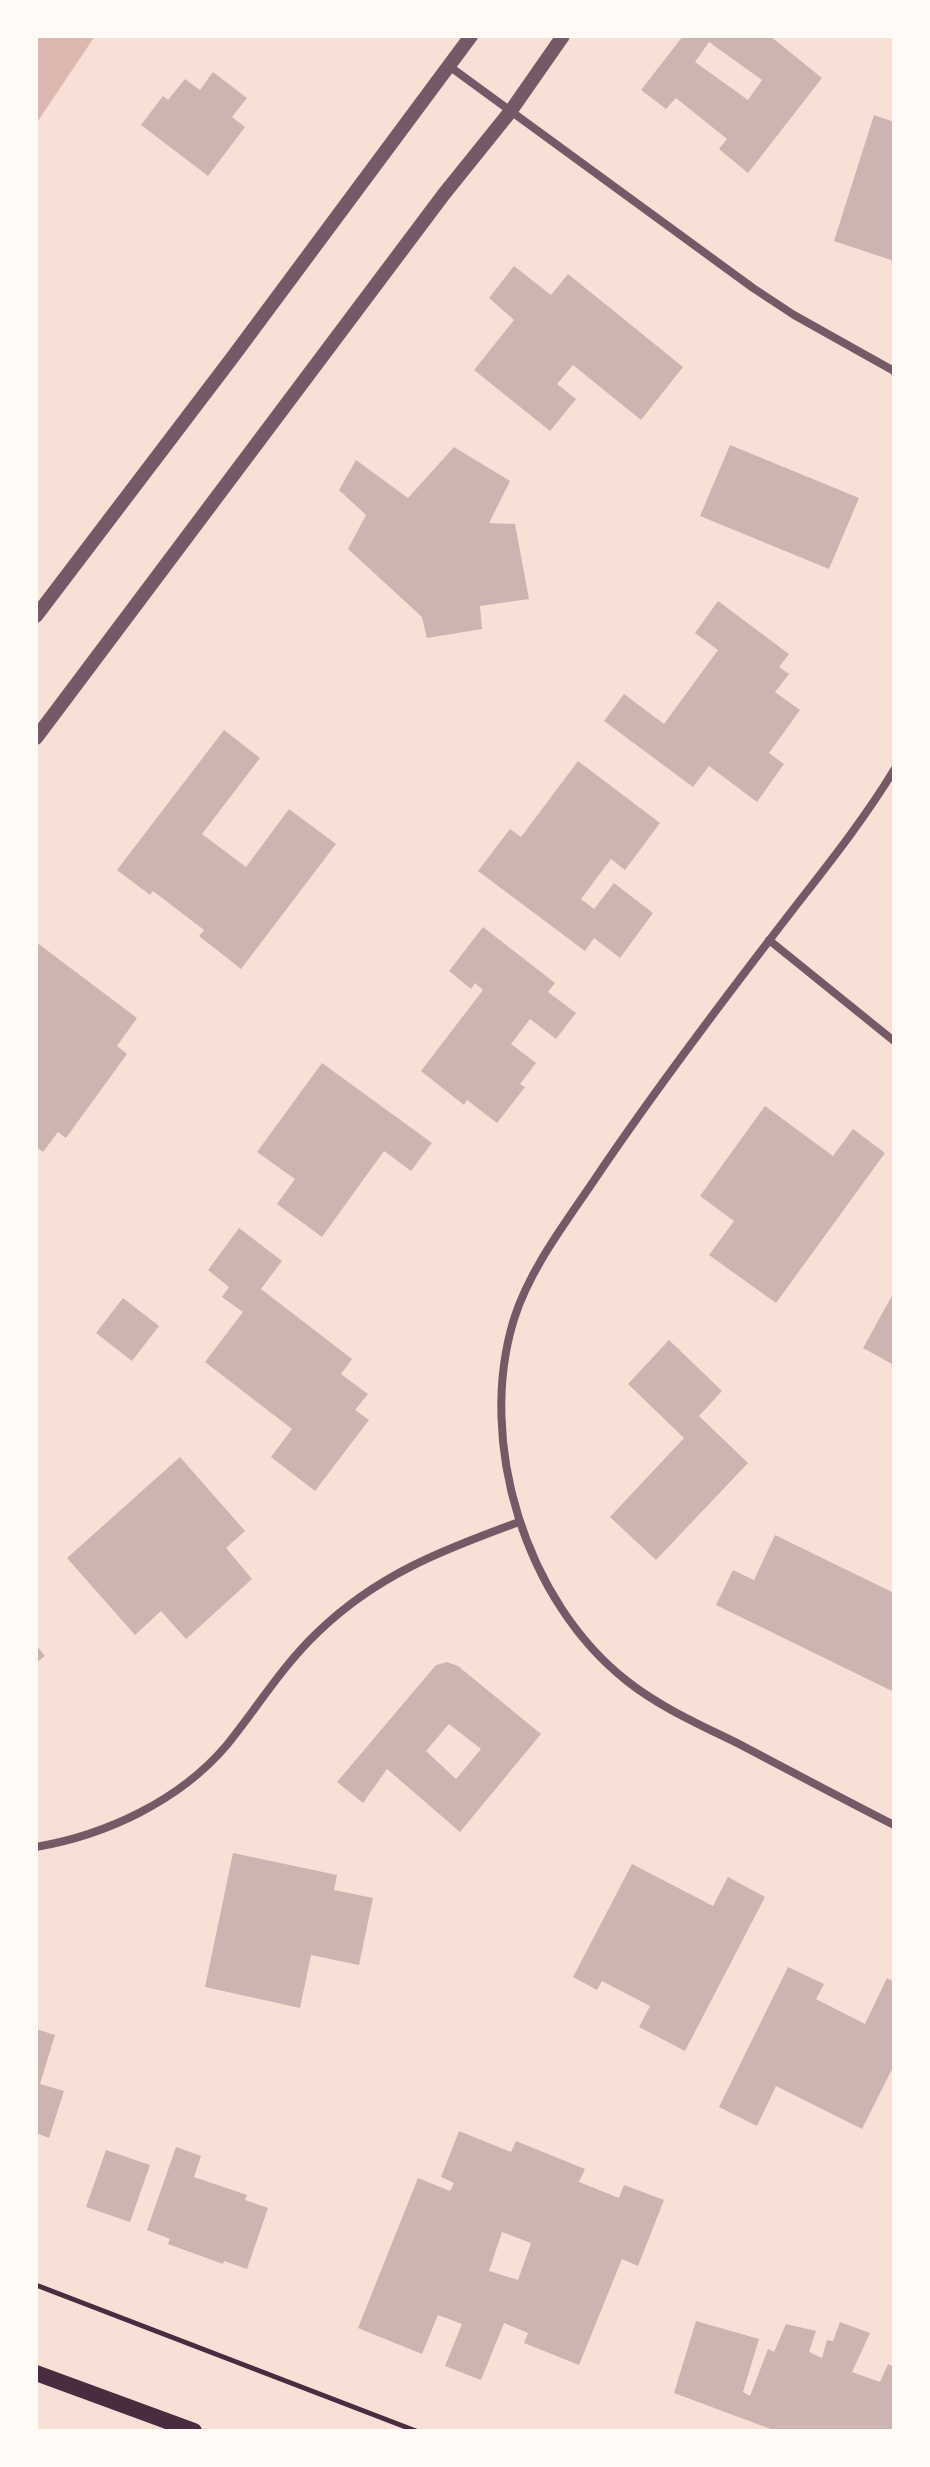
<!DOCTYPE html>
<html>
<head>
<meta charset="utf-8">
<style>
  body { margin:0 }
  #map { position:relative; width:930px; height:2467px; overflow:hidden; background:#f7e1d7; font-family:"Archivo Narrow",sans-serif }
  canvas { display:block }
  .frame { position:absolute; inset:0; border:38px solid #fffaf5; pointer-events:none }
</style>
</head>
<body>
<div id="map">
<canvas width="930" height="2467"></canvas>
<div class="frame"></div>
</div>
<script>
const c = document.querySelector('canvas').getContext('2d');
c.lineJoin = 'round';
function paint(path, color) { c.fillStyle = color; c.fill(path, 'evenodd'); }
function strokePath(path, color, width, dash) { c.strokeStyle = color; c.lineWidth = width; c.lineCap = dash ? 'butt' : 'round'; c.setLineDash(dash || []); c.stroke(path); }
paint(new Path2D(`
  M36,36H95L36,124Z`), '#dcb8b0');
paint(new Path2D(`
  M683,36H770L822,78L748,173L719,149L727,139L676,98L666,109L641,90ZM709,42L762,80L748,100L695,62Z
  M213,72L247,98L232,117L245,127L208,176L141,125L163,96L168,100L185,79L200,90Z
  M874,115L894,122V261L834,241Z
  M514,266L551,295L568,274L683,367L641,420L573,365L557,384L576,399L550,431L474,370L514,320L489,298Z
  M730,445L859,498L829,569L700,516Z
  M454,447L510,481L489,523L515,524L529,599L480,606L482,629L427,638L422,617L348,549L366,515L339,490L356,460L408,498Z
  M718,601L789,654L779,667L789,674L775,692L800,710L769,753L784,764L757,802L709,766L693,787L604,721L624,694L664,724L718,650L695,633Z
  M224,730L260,758L202,834L246,867L289,809L336,844L241,969L199,936L204,930L153,891L150,895L117,870Z
  M578,761L660,823L625,870L611,859L581,899L594,909L614,883L653,913L620,958L594,938L585,951L478,871L510,829L521,837Z
  M483,927L555,983L548,992L576,1013L556,1039L530,1019L511,1044L536,1063L520,1084L525,1087L497,1123L467,1100L464,1105L421,1071L483,990L475,983L471,989L449,971Z
  M36,942L137,1018L117,1046L127,1054L66,1138L58,1132L43,1152L36,1147V1023L38,1020L36,1018Z
  M322,1063L432,1143L411,1171L384,1151L322,1237L277,1204L295,1179L257,1152Z
  M765,1106L833,1156L853,1129L885,1153L776,1303L709,1255L734,1221L700,1196Z
  M239,1228L282,1261L261,1289L352,1359L341,1374L368,1394L355,1410L369,1420L315,1491L271,1457L292,1429L205,1362L243,1312L222,1297L229,1287L208,1270Z
  M894,1292V1365L863,1348Z
  M123,1298L159,1326L132,1361L96,1333Z
  M669,1340L722,1391L699,1416L748,1463L656,1560L610,1517L684,1438L628,1384Z
  M180,1457L245,1531L226,1548L252,1579L186,1639L161,1611L135,1635L67,1558Z
  M775,1535L894,1593V1692L716,1605L733,1570L754,1580Z
  M36,1645L45,1656L36,1663Z
  M447,1662L458,1666L541,1734L460,1832L387,1769L363,1803L337,1782L436,1665ZM449,1724L481,1749L456,1779L426,1751Z
  M233,1853L337,1875L334,1890L373,1898L359,1965L311,1955L300,2008L205,1987Z
  M632,1864L713,1906L728,1877L765,1897L685,2051L639,2027L650,2006L602,1981L597,1990L573,1977Z
  M788,1967L824,1984L816,1999L865,2024L887,1978L894,1982V2065L862,2129L776,2086L757,2126L719,2107Z
  M36,2029L55,2035L40,2084L64,2091L49,2138L36,2133Z
  M459,2131L511,2152L516,2141L585,2169L579,2182L619,2198L624,2185L664,2200L638,2266L622,2259L579,2365L524,2343L528,2333L504,2323L481,2380L445,2366L462,2324L438,2315L422,2354L358,2328L418,2178L450,2191L454,2183L441,2177ZM502,2232L531,2243L518,2280L489,2271Z
  M176,2147L201,2156L194,2177L247,2195L245,2200L268,2208L247,2269L224,2261L223,2264L168,2244L170,2239L147,2230Z
  M106,2150L150,2165L130,2222L86,2207Z
  M696,2321L759,2339L743,2392L750,2396L768,2349L774,2352L786,2324L816,2331L809,2352L822,2358L827,2340L833,2341L840,2322L870,2333L852,2372L880,2382L888,2364L894,2367V2431H776L674,2393Z`), '#ccb4b1');
strokePath(new Path2D(`
  M36,2285L416,2431`), '#4a2c40', 5);
strokePath(new Path2D(`
  M449,66L753,288L794,315L894,371
  M894,770C857,831 811,885 768,942C709,1019 651,1096 597,1176C567,1221 530,1268 514,1319C476,1442 526,1602 627,1681C661,1708 703,1726 741,1745C792,1772 843,1799 894,1825
  M769,940L894,1041
  M36,1847C106,1835 179,1801 226,1746C257,1708 282,1666 318,1632C377,1575 442,1550 519,1522`), '#755966', 8);
strokePath(new Path2D(`
  M36,616L232,358L471,36
  M36,738L444,194L510,112L563,36`), '#755966', 14);
strokePath(new Path2D(`
  M36,2373L194,2431`), '#4a2c40', 16);
</script>
</body>
</html>
